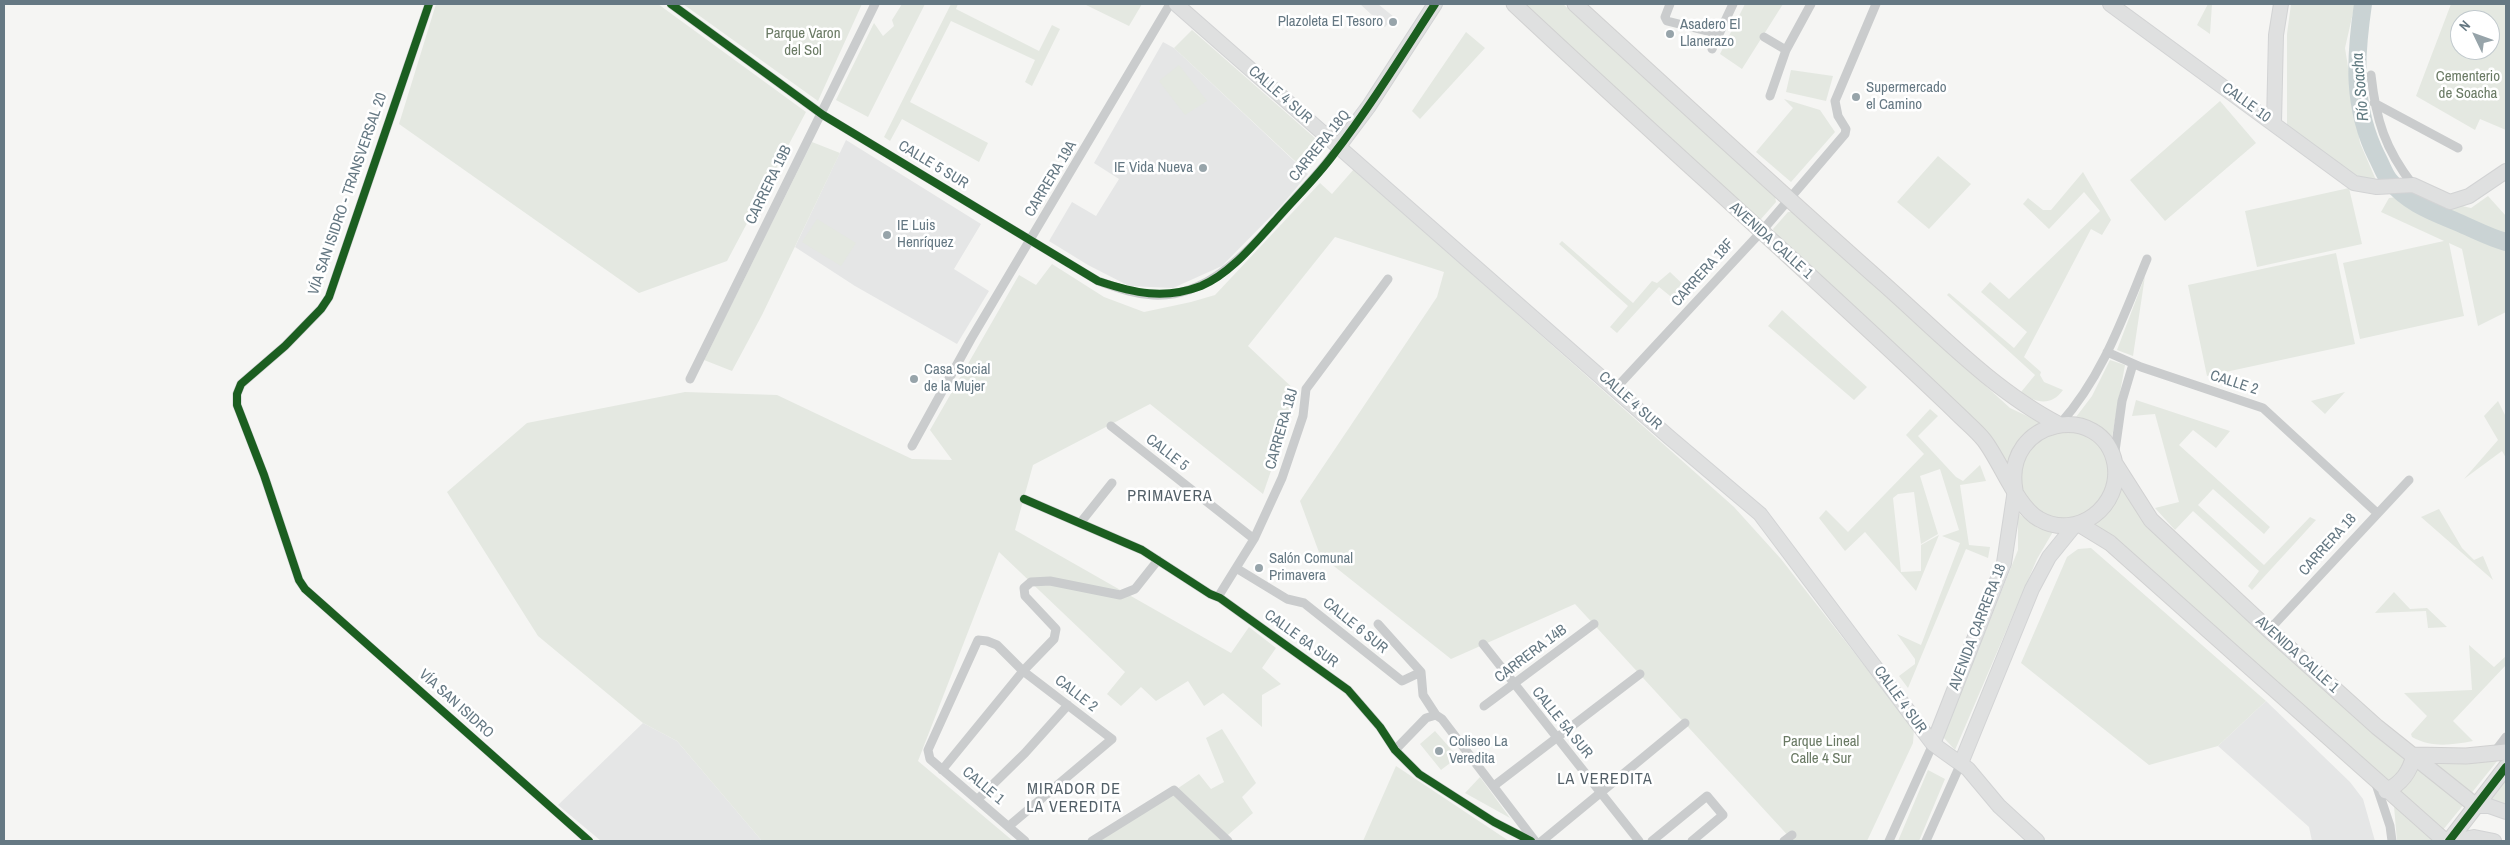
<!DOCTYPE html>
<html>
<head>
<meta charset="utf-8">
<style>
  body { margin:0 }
  #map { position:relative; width:2510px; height:845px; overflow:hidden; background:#f5f5f3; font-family:"Archivo Narrow",sans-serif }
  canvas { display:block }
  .frame { position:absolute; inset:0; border:5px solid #657883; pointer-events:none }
  .north { position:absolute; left:2450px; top:10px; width:50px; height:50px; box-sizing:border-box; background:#fff; border:1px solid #c1c9cd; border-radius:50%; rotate:312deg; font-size:14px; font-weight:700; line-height:20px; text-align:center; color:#657883 }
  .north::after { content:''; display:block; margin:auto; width:18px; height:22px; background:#97a4aa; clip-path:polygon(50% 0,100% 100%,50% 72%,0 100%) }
</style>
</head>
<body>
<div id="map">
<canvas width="2510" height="845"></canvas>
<div class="frame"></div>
<div class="north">N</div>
</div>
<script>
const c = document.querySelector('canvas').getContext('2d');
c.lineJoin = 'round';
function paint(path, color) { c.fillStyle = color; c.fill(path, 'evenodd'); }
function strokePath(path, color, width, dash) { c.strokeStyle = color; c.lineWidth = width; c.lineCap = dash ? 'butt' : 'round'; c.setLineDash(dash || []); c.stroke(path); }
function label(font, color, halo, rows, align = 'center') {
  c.font = font + ' "Archivo Narrow",sans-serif'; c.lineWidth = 5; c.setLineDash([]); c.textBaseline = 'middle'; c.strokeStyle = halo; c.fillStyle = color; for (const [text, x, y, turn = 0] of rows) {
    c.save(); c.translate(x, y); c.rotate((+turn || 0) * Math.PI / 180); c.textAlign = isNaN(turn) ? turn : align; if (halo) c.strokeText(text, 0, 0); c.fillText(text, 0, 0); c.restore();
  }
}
paint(new Path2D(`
  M1360,4H1378L1394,17L1385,27Z
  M1163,42L1174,48L1308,174L1281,206L1222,266L1173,288L1129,286L1088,265L1049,241L1072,202L1096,216L1119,179L1094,163Z
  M846,140L981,224L954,269L989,291L957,344L855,286L795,247Z
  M2266,701L2350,782L2363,799L2375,841H2312L2309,827L2218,746Z
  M643,723L677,741L762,841H601L558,805Z`), '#e5e6e6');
paint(new Path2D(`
  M436,4H658L806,112L727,261L639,293L399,124Z
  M683,4H862L818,101Z
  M902,4H925L868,117L836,100L874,23L883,36L894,26L892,20Z
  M951,4H958L956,9L1039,51L1052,25L1060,29L1032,86L1025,82L1035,60L951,21L910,102L988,143L979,162L902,119L890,141L884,137Z
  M1084,4H1142L1129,26Z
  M1522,4H1563L1775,196L1776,202L1761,219H1753Z
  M1745,4H1783L1742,69L1720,54Z
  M2208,4H2212L2210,34L2197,25Z
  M2291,4H2355L2345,48L2360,143L2379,187L2355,180L2287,132V34Z
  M2451,4H2506V130L2480,119L2475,130L2416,96ZM2460,20H2490V50H2460Z
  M1192,30L1316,139L1296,162L1174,48Z
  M1466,32L1485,48L1420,119L1412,111Z
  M1179,65L1207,101L1185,115L1159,81Z
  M1791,70L1833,76L1826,101L1786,92Z
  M1784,99L1820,110L1835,132L1791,182L1756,152L1793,108Z
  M2220,101L2256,143L2165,221L2130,180Z
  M812,142L840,153L762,315L732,371L704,360Z
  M1938,156L1971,184L1929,229L1897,202Z
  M1354,169L1734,507L1781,559L1914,729L1913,743L1867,841H1793L1575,604L1451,659L1320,555L1300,501L1437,297L1444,272L1335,237L1248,346L1298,393L1263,494L1150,404L1033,465L1015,530L1231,653L1249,627L1276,648L1262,668L1281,684L1262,695V727L1223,693L1204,706L1188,681L1156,701L1141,687L1121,706L1107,694L1125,672L999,552L918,761L1013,841H762L677,741L643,723L538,636L447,492L527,423L685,392L777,395L912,459L952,460L930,430L1019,275L1036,285L1052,264L1104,297L1144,312L1191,302L1215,295L1320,183L1332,194Z
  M2083,172L2111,220L2102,235L2091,229L2024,357L2041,372L2040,375L2044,382L2063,390C2051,407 2035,403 2021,392L2035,375L1947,295L1949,293L2014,348L2027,332L1981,292L1990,282L2009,299L2100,211L2084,192L2049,229L2023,204L2028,198L2043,210H2051Z
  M2349,188L2362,244L2257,267L2245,211Z
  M2413,195L2471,208L2488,196L2506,216V312L2478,326L2462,249L2449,243L2464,316L2360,339L2343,263L2444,241L2381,212L2389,198Z
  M1788,212H1795L2010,408L2042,423L2027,434L2009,468L1775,235L1773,229Z
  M817,219L856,243L841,266L802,242Z
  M1562,241L1633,303L1652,281L1657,283L1670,272L1691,292L1680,304L1659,287L1617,333L1610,327L1628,306L1559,244Z
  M2336,253L2355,344L2207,376L2188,285Z
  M2145,276L2133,356L2117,350Z
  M1782,310L1867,387L1854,400L1768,326Z
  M2110,360L2125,365L2112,437L2089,421L2076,417L2092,396Z
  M2345,392L2325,414L2311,401Z
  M2136,400L2230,431L2216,448L2193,430L2179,445L2270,527L2264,534L2213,489L2198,505L2264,565L2310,517L2316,520L2252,590L2248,586L2259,571L2193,511L2175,530L2155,508L2179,502L2155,414L2132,416Z
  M2498,401L2506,417V458L2502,451L2464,479L2498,440L2484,416Z
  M1930,409L1938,416L1918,436L1956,477L1963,481L1980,465L1986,481L1960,485L1969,545L1990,547L1988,558L1966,549L1908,688L1899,676L1915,664V659L1897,634L1921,645L1960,543L1942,536L1959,530L1940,469L1920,476L1938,534L1921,544L1914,492L1898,494L1893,498L1901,572L1921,571V545L1939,535L1916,591L1865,532L1845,551L1819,518L1826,510L1848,532L1924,454L1906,435Z
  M2020 475a45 45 0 1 1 90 0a45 45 0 1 1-90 0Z
  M2123,486L2411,762L2389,787L2088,527C2105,516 2116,505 2123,486Z
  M2439,509L2462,548L2474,560L2483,556L2493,580L2421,517Z
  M2018,513L2038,528L2054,530L2037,559L1955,750L1943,737L2018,550Z
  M2091,548L2266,701L2218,746L2149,765L2021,663L2067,557L2078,549Z
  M2394,592L2410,609L2427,608L2447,627L2428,628L2426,611L2375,613Z
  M2469,645L2494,667L2506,656V665L2453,721L2473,741C2451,745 2432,748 2412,737L2411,734L2427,716L2404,693L2472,690Z
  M1222,729L1256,783L1242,797L1253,813L1221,841H1100L1199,774L1211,789L1224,782L1206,738Z
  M1435,731L1458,757L1441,770L1420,744Z
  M2498,760L2470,795L2430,764Z
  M2418,765L2465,803L2442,831L2395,793Z
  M1396,766L1509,841H1363Z
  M1928,770L1945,779L1919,841H1898Z
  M1480,777L1510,818L1465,793Z
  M2506,779V808L2488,799Z
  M2394,806L2433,841H2397Z`), '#e4e8e1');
strokePath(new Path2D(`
  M2363,4C2355,58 2352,107 2377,157C2381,164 2384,174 2389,180C2408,203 2431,211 2457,222C2474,229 2488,237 2506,242`), '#cad3d4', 18);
const secondary = new Path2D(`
  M1176,4L1669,437L1760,514L1933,744L1968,769L1999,806L2037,841
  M2110,4L2354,183L2377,187L2413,185L2450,202L2469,196L2506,171
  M2274,123L2276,35L2281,4
  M1339,146L1369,106L1435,4
  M1933,744L2004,563L2015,490
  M1961,763L2032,589L2049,557L2075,525
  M2476,806H2489L2506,812
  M2454,841L2474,837L2494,841`);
const primary = new Path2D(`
  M1514,4C1661,142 1813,275 1959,415C1967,423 1977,431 1984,440C2001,462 2017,507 2039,519C2077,541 2122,506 2115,464C2103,400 2002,418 2015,490
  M1575,4C1678,98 1781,193 1885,285C1939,333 1994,391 2058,424
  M2116,465L2151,520L2269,630L2377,727L2476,806
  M2079,524L2110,543L2445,841
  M2386,791C2402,783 2410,772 2414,755L2466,756L2506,752
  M2449,841L2506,767`);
strokePath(secondary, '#d2d3d4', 16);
strokePath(primary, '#d1d1d1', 17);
strokePath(new Path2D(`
  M429,4L329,297L321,309L285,346L241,384L237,394V405L264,475L299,580L305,589L589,841
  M671,4L823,115L1098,281C1116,287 1133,294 1153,295C1209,298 1248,251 1282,213C1301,191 1323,170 1339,146
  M1670,4L1665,17L1667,21L1719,34
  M1764,37L1786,50
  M1712,49L1733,4
  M2371,75C2376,120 2385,149 2413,185
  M1770,96L1786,50L1811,4
  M2374,103L2458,148
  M2107,352L2141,367L2263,408L2376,512
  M690,379L875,4
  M1616,388L1761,232L1845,134L1846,129L1838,116L1835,101L1876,4
  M2060,424C2103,376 2123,317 2147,259
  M1111,426L1254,539
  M912,446L971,339L1170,4
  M2114,458L2122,401L2133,364
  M1024,499L1142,550L1210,594L1220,598L1348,690L1380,727L1395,750L1419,774L1494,822L1531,841
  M1081,522L1112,483
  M1236,568L1287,599L1304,603L1402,681L1421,672
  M1218,597L1254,539L1282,478L1303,416L1306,389L1388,279
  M1378,624L1421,672L1423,695L1436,715L1442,719L1535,841
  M2269,630L2409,480
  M1483,644L1639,841
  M1484,706L1594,624
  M1395,750L1426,718L1436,715
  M2493,754L2506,737
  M942,770L1023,671L1054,639L1056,629L1025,596L1024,588L1031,582L1050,581L1120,595L1135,589L1158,560
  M2376,784L2390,826L2392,841
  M1495,785L1640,674
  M978,799L1025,753L1068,705
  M1009,826L1112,739L1023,671L997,645L987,641L978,640L928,750L930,759L1025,841
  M1092,841L1174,790L1228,841
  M1542,841L1685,723
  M1652,841L1707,796L1723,815L1692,841
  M1784,841L1792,835
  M1889,841L1933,744
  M1926,841L1961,763`), '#cacccd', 9);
strokePath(secondary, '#dfe0e0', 14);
strokePath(primary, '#dfe0e0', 15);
strokePath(new Path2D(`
  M429,4L329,297L321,309L285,346L241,384L237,394V405L264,475L299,580L305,589L589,841
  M671,4L823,115L1098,281C1134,293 1164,300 1201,286C1230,274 1254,244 1275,221C1294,199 1316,178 1333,155C1370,107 1402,55 1435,4
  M1024,499L1142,550L1210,594L1220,598L1348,690L1380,727L1395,750L1419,774L1494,822L1531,841
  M2449,841L2506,767`), '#1b5e20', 8);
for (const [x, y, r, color] of [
  [1393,22,5,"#97a4aa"],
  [1670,34,5,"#97a4aa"],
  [1856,97,5,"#97a4aa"],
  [1203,168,5,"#97a4aa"],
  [887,235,5,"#97a4aa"],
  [914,379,5,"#97a4aa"],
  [1259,568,5,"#97a4aa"],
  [1439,751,5,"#97a4aa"]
]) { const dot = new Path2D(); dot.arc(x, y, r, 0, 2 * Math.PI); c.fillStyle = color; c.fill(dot); strokePath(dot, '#fff', 2); }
label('15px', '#657883', '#fff', [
  ["Plazoleta El Tesoro",1383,22,"right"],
  ["Asadero El",1680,25],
  ["Llanerazo",1680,42],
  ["Supermercado",1866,88],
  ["el Camino",1866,105],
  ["IE Vida Nueva",1193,168,"right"],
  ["IE Luis",897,226],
  ["Henríquez",897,243],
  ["Casa Social",924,370],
  ["de la Mujer",924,387],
  ["Salón Comunal",1269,559],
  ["Primavera",1269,576],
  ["Coliseo La",1449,742],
  ["Veredita",1449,759]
], 'left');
label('15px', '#6a7a64', '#fff', [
  ["Parque Varon",803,34],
  ["del Sol",803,51],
  ["Cementerio",2468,77],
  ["de Soacha",2468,94],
  ["Parque Lineal",1821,742],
  ["Calle 4 Sur",1821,759]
]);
label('15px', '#657883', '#fff', [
  ["CALLE 4 SUR",1280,95,41],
  ["CALLE 10",2246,103,36],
  ["CARRERA 18Q",1320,146,-51],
  ["CALLE 5 SUR",933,165,31],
  ["CARRERA 19A",1051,179,-59],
  ["CARRERA 19B",769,185,-64],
  ["VÍA SAN ISIDRO - TRANSVERSAL 20",348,194,-71],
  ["AVENIDA CALLE 1",1771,241,42],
  ["CARRERA 18F",1703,273,-48],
  ["CALLE 2",2234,383,18],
  ["CALLE 4 SUR",1630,401,42],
  ["CARRERA 18J",1282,429,-74],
  ["CALLE 5",1167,453,38],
  ["CARRERA 18",2328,545,-48],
  ["CALLE 6 SUR",1355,626,39],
  ["AVENIDA CARRERA 18",1978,627,-69],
  ["CALLE 6A SUR",1301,639,36],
  ["CARRERA 14B",1531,654,-37],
  ["AVENIDA CALLE 1",2297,655,42],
  ["CALLE 2",1076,694,38],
  ["CALLE 4 SUR",1900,700,54],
  ["VÍA SAN ISIDRO",456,704,42],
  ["CALLE 5A SUR",1562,723,51],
  ["CALLE 1",983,786,40]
]);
label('italic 16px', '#607a80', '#fff', [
  ["Río Soacha",2361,87,-95]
]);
c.letterSpacing = '1px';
label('16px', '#536068', '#fff', [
  ["PRIMAVERA",1170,497],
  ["LA VEREDITA",1605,780],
  ["MIRADOR DE",1074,790],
  ["LA VEREDITA",1074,808]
]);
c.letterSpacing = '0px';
</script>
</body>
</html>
